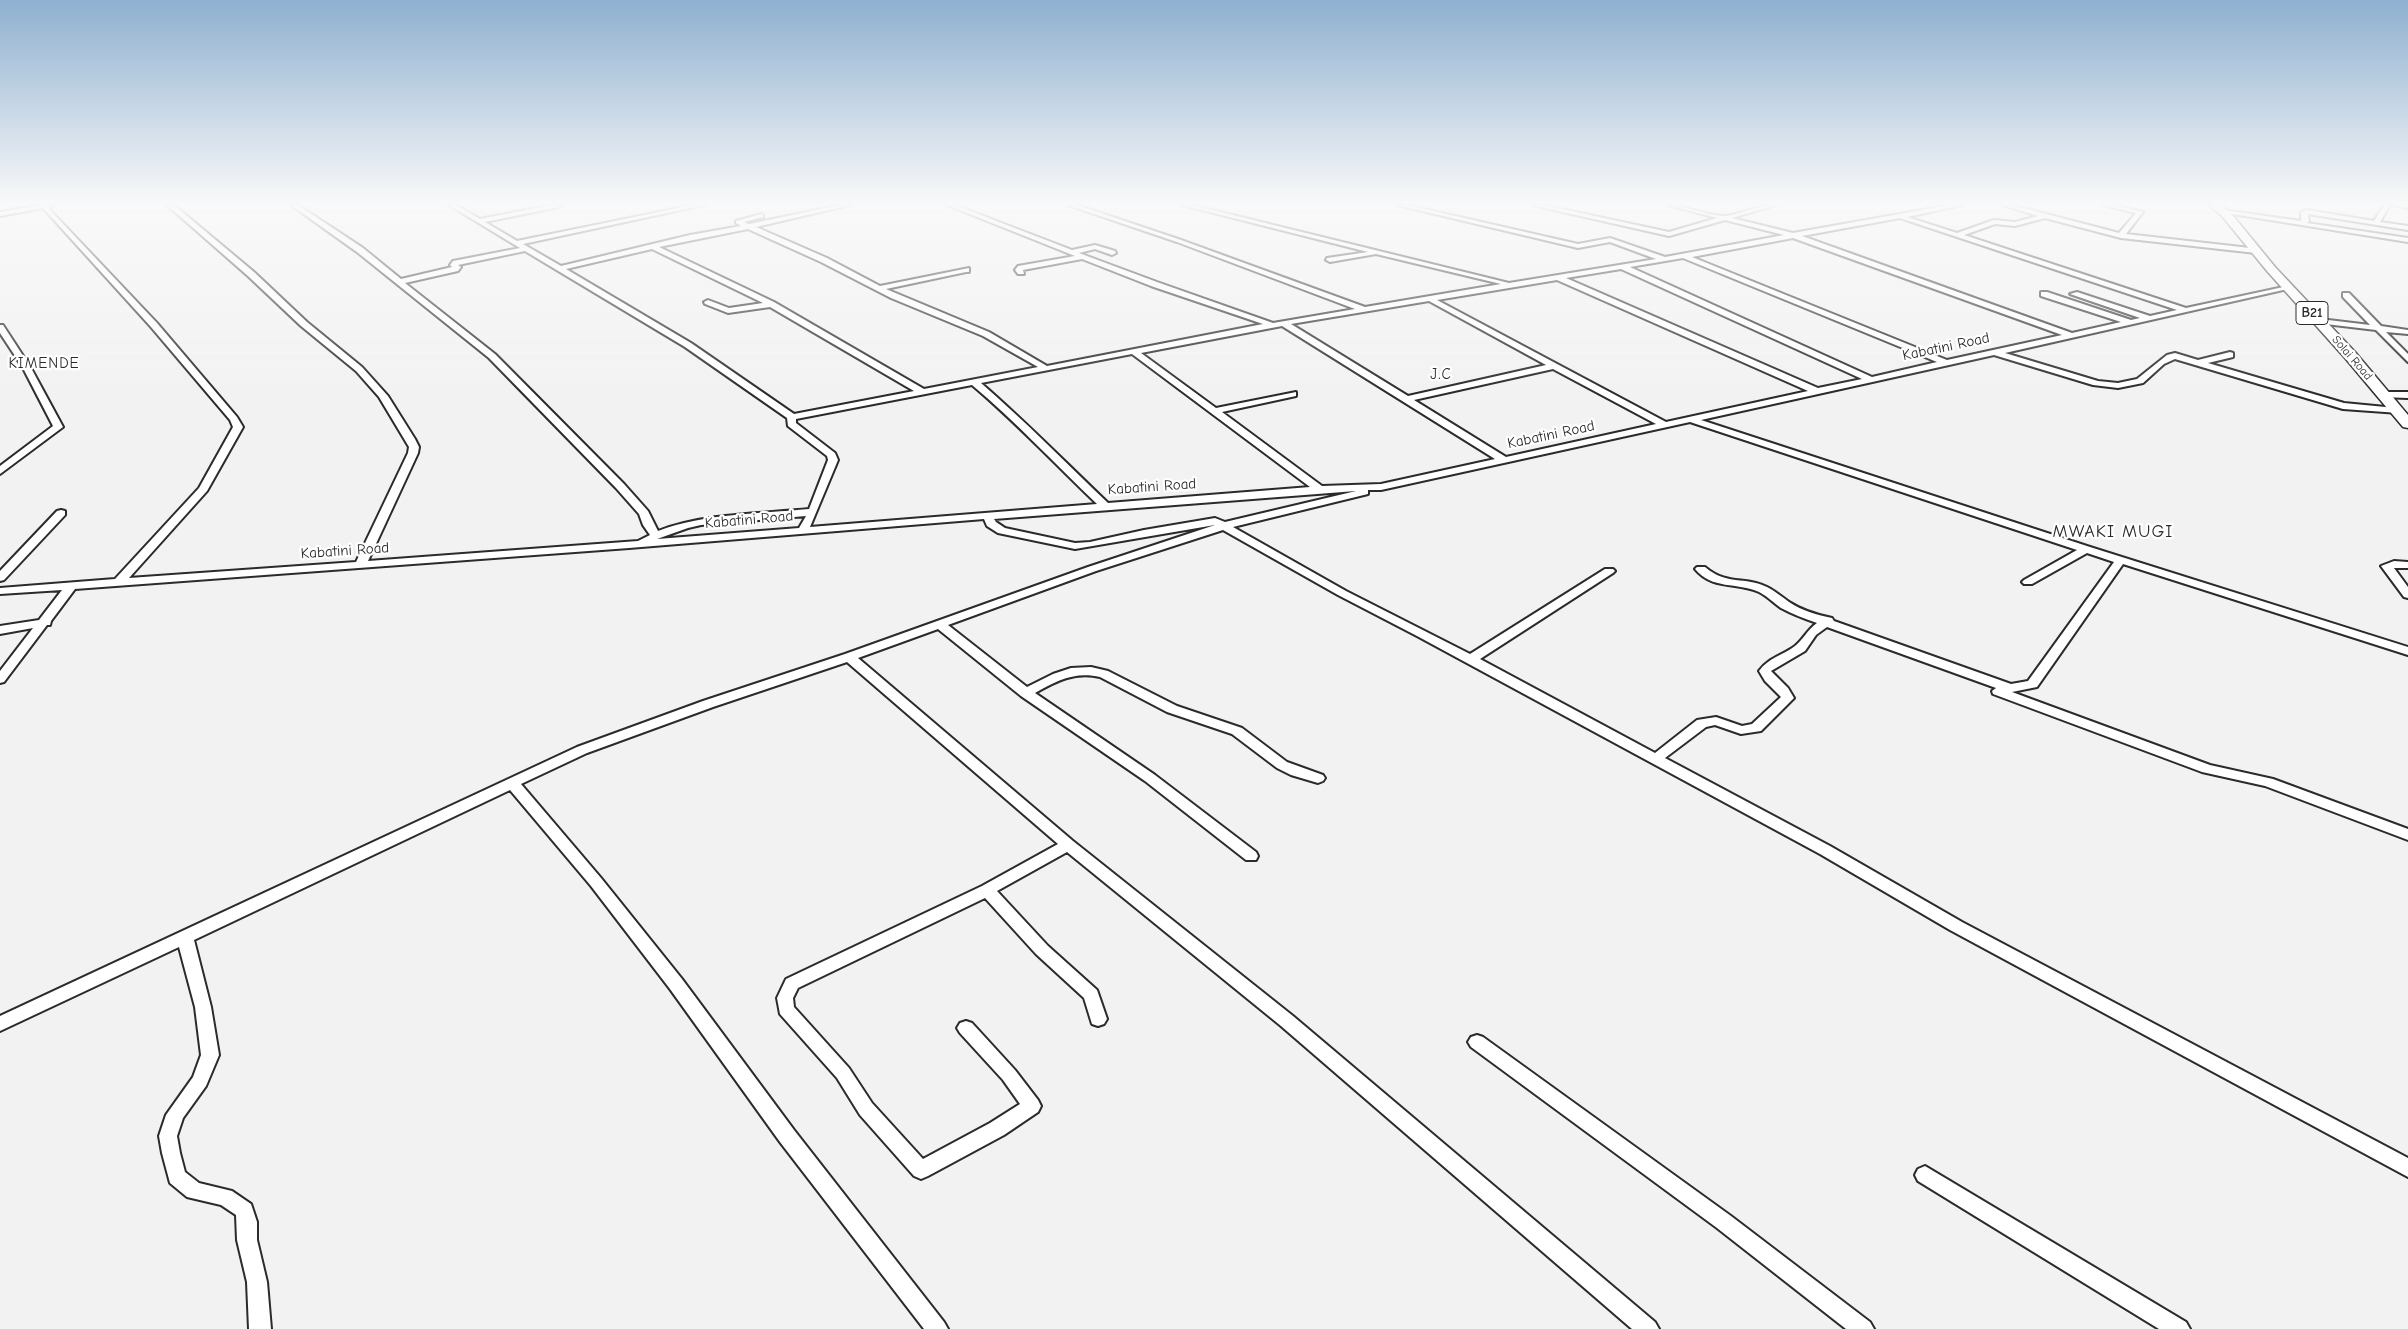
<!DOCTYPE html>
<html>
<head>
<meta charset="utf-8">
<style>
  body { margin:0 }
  canvas { display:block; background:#f2f2f2 }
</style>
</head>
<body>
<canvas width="2408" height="1329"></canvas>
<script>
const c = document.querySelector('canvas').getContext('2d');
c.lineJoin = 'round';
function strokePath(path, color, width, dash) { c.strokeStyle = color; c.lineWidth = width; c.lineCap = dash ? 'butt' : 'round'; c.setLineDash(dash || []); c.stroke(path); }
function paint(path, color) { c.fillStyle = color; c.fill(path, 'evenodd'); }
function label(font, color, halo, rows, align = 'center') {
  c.font = font + ' "Comic Neue",sans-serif'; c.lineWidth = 4.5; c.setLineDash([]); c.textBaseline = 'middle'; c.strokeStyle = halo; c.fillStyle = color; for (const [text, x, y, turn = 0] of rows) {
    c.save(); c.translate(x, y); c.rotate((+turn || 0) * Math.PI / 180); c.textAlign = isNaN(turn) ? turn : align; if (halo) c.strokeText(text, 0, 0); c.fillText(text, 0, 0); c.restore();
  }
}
const minor = new Path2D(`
  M42,205H54L49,207L51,211L157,323L237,417L243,427L207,491L129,578L356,562L408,453L409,447L379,397L356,371L301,326L248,276L167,205H174L254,272L307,322L362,367L388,396L415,439L419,447L418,453L368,561L638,541L650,535L643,525L639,514L616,488L489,358L357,252L291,205H298L363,248L401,279L452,267L450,265L453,261L520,248L449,205H456L480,219L551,205H562L559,207L485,222L517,241L693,205H704L523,244L561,266L690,235L741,226L736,223V221L761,214L763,215V217L744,222L749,224L840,205H850L756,227L827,258L880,286L969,268V272H966L886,289L989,332L1047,366L1263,324L1151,286L1082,259L1023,270L1024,274H1018L1015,270L1018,266L1075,256L947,205H955L1072,250L1095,245L1115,251L1116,253L1112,255L1095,249L1079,253L1157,282L1273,323L1355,309L1177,242L1068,205H1077L1181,240L1365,307L1501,284L1376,254L1330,262L1326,260L1327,258L1368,252L1182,205H1192L1509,283L1656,259L1610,242L1578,248L1397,205H1407L1578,244L1610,238L1665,257L1784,235L1725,220L1669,236L1532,205H1543L1669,232L1717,218L1668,205C1686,205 1710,217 1725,216C1743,214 1758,205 1775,205L1732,218L1793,233L1950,205H1962L1907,217L1957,233L1994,220L2015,222L2038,216L2003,205H2012L2119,233L2136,213L2103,205H2114L2143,212L2126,234L2259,249L2260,251L2256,253L2121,238L2045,218L2015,226L1995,224L1964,235L2186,308L2288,286L2292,288L2005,353L2098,381L2118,383L2137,379L2167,355L2175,353L2198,360L2230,352L2233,353V357L2208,363L2344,403L2396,408L2399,409V413L2343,409L2175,359L2164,364L2143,383L2118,388L2093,385L1994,355L1701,420L2090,547L2408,647V655L2123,564L2037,687L2012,692L2210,765L2273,779L2408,829V840L2265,786L2202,772L1993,694L1992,691L1996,688L1827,627L1816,635L1805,651L1771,671L1788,688L1794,698L1761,731L1741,734L1715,725L1706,727L1665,758L1830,846L1962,922L2408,1158V1177L1950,930L1820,854L1417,636L1338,595L1223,530L1096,571L948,625L1027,687L1053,674L1071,668L1091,667L1108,671L1177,706L1242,728L1287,762L1323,775L1325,778L1323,781L1318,783L1291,775L1277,768L1232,734L1167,712L1100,677C1075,671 1056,681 1035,693L1155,775L1256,852L1258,856L1256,860H1246L1145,781L1021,696L938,629L858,658L1073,841L1293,1016L1655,1322L1659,1329H1632L1281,1026L1067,852L997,891L1048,946L1097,990L1107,1019L1104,1024L1098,1026L1092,1024L1084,998L1036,954L985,898L798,988L793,998L794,1007L849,1068L872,1103L923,1159L990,1123L1020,1104L1003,1080L960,1033L957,1028L960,1023L966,1021L972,1023L1015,1070L1038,1100L1041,1106L1038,1112L1004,1135L928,1176L921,1179L914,1176L860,1115L837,1078L780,1014L777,998L786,979L982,886L1058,844L847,662L713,707L587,753L521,784L601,878L682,979L794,1130L944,1322L948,1329H924L780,1142L670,989L591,886L510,790L194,940L211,1007L219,1055L206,1086L183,1118L177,1136L180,1153L185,1172L199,1183L232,1191L251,1204L257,1222V1240L267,1282L271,1329H249L247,1282L237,1240L236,1215L221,1205L187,1197L170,1183L162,1153L159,1136L166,1115L193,1077L201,1055L195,1007L179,947L0,1031V1016L577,747L703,701L845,654L1088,567L1215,525L1075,549L998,533L987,526L984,519L629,548L75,589L51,621L50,625H47L4,682L0,683V671L33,628L0,634V626L39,620L62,590L0,594V588L115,579L199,488L233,427L230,420L151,327L43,208L0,216V212ZM1900,218L2177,310L2150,316L2077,292L2070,294L2140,318L2131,320L2047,292H2041V296L2121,322L2072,333L1802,236ZM748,229L821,262L891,298L983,336L1038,367L924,389L774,302L659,247ZM1793,238L2062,335L1947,360L1692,257ZM652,249L763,303L729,308L708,300L704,302L705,304L728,313L770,307L914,391L794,414L691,343L566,269ZM525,251L685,347L787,418L788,426L827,456L828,460L809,509C758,514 706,513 658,531L648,511L624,484L495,354L405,283L458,271L461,267L458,265ZM1683,258L1937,362L1872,377L1630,267ZM1621,269L1862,379L1818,388L1566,278ZM1557,280L1808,391L1666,422L1437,300ZM1429,301L1546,365L1408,396L1291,324ZM1282,326L1495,459L1381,484L1322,486L1222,412L1296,396V392L1216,408L1141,353ZM1132,354L1310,487L1108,503C1066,463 1025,421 981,383ZM1553,369L1656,424L1506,457L1414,400ZM972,385C1016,422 1055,464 1097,504L810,527L838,460L835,453L796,423V419ZM1690,422L2077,550L2024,580L2022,582L2024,584H2032L2087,553L2114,562L2028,681L2011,684L1834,621L1832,618C1817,615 1803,611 1789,602C1782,597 1775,591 1767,587C1745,576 1727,586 1705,567H1697L1695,569C1712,590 1737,582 1759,592C1767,596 1774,603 1781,608C1792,614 1805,619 1817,623C1807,630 1803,640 1795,646C1783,655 1768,658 1759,671L1765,681L1781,697L1752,724L1742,726L1716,717L1697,720L1655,753L1480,659L1613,573L1615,571L1613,569H1605L1470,654L1346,591L1233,527L1368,494V490H1381ZM1356,491L1225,522L1215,518L1144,530L1090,542L1075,543L1005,528L996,522L994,519ZM806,516L799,528L657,539L688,528L701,525Z
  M2384,205H2390L2380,222L2408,226V230L2308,214L2309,221L2307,223L2408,238V242L2220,212L2223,210L2301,221V212L2307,210L2374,221Z
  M2394,205H2408V208Z
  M2343,293H2349L2381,326L2408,330V334L2386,332L2408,354V362L2376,330L2317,323L2316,321L2320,319L2370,325L2343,297Z
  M0,325H3L31,368L63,427L0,474V466L53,426L23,368L0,333Z
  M2383,392H2408V398L2380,397L2378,395Z
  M61,510L65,511V515L4,580L0,581V571L57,511Z
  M2394,561L2408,562V568H2394L2408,587V598L2404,597L2381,566Z
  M1477,1035L1483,1037L1731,1216L1870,1322L1874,1329H1846L1717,1228L1471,1047L1468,1042L1471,1037Z
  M1925,1166L2186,1322L2190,1329H2159L1918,1181L1915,1175L1918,1169Z`);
const highway = new Path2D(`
  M2209,205H2220L2230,212L2275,267L2355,352L2408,415V428L2403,427L2345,358L2267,271L2222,216Z`);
strokePath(minor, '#2b2b2b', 4);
strokePath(highway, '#2b2b2b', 3);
paint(minor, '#fff');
paint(highway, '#fff');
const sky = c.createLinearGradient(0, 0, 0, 391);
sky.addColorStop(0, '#8fb0d0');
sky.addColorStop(0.52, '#f9f9f9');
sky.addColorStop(1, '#f9f9f900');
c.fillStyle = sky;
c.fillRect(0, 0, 2408, 391);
label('12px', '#2b2b2b', '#fff', [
  ["Solai Road",2352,358,49]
]);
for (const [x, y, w] of [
  [2312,313,32]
]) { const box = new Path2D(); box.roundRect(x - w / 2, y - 11.5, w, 23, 4); c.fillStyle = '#fff'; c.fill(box); strokePath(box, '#2b2b2b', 1); }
label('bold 14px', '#2b2b2b', null, [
  ["B21",2312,313]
]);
label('15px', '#2b2b2b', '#fff', [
  ["Kabatini Road",1946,347,-12],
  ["Kabatini Road",1551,435,-12],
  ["Kabatini Road",1152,487,-4],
  ["Kabatini Road",749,520,-5],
  ["Kabatini Road",345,551,-4]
]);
c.letterSpacing = '1px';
label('15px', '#2b2b2b', '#fff', [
  ["KIMENDE",44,364],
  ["J.C",1441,375]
]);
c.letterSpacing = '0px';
c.letterSpacing = '1px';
label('18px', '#2b2b2b', '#fff', [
  ["MWAKI MUGI",2113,532]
]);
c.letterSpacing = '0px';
</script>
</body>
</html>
